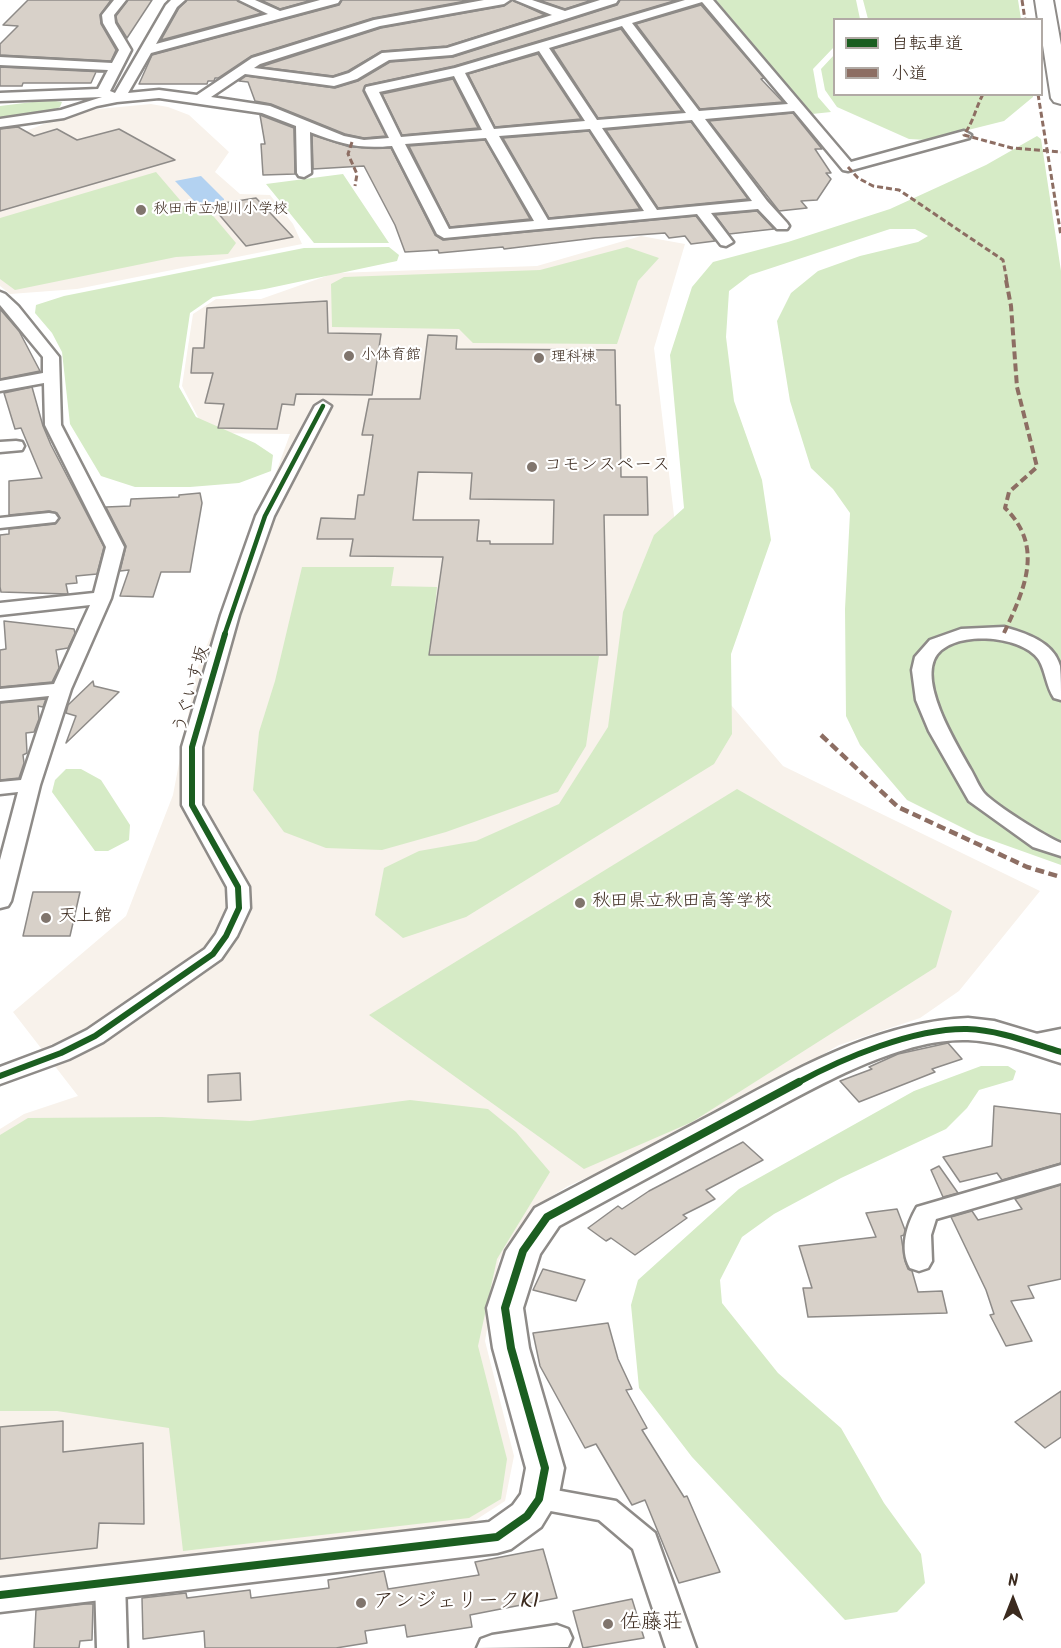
<!DOCTYPE html>
<html>
<head>
<meta charset="utf-8">
<style>
  body { margin:0 }
  #map { position:relative; width:1061px; height:1648px; overflow:hidden; background:#fff; font-family:Kalam,"Klee One",sans-serif }
  canvas { display:block }
  .legend { position:absolute; left:833px; top:18px; width:210px; height:78px; box-sizing:border-box; background:#fff; border:2px solid #b1aaa5; margin:0; padding:8px 10px; list-style:none; font-size:18px; color:#3b2a1e }
  .legend li { display:flex; align-items:center; gap:12px; height:30px }
  .legend b { width:30px; border:2px solid #b1aaa5 }
  .north { position:absolute; left:983px; top:1570px; width:60px; height:60px; -webkit-text-stroke:4px #fff; paint-order:stroke; rotate:0deg; font-size:16px; font-weight:700; line-height:24px; text-align:center; color:#3b2a1e }
  .north::after { content:''; display:block; margin:auto; width:21px; height:27px; background:#3b2a1e; clip-path:polygon(50% 0,100% 100%,50% 72%,0 100%) }
</style>
</head>
<body>
<div id="map">
<canvas width="1061" height="1648"></canvas>
<ul class="legend">
<li><b style="height:8px;background:#1b5e20"></b>自転車道</li>
<li><b style="height:8px;background:#8d6e63"></b>小道</li>
</ul>
<div class="north">N</div>
</div>
<script>
const c = document.querySelector('canvas').getContext('2d');
c.lineJoin = 'round';
function paint(path, color) { c.fillStyle = color; c.fill(path, 'evenodd'); }
function strokePath(path, color, width, dash) { c.strokeStyle = color; c.lineWidth = width; c.lineCap = dash ? 'butt' : 'round'; c.setLineDash(dash || []); c.stroke(path); }
function label(font, color, halo, rows, align = 'center') {
  c.font = font + ' Kalam,"Klee One",sans-serif'; c.lineWidth = 4.5; c.setLineDash([]); c.textBaseline = 'middle'; c.strokeStyle = halo; c.fillStyle = color; for (const [text, x, y, turn = 0] of rows) {
    c.save(); c.translate(x, y); c.rotate((+turn || 0) * Math.PI / 180); c.textAlign = isNaN(turn) ? turn : align; if (halo) c.strokeText(text, 0, 0); c.fillText(text, 0, 0); c.restore();
  }
}
paint(new Path2D(`
  M151,104L168,107L189,115L229,152L215,172L240,194L270,195L293,224L302,244L77,289L10,294L0,286V141L57,119L88,110Z
  M641,236L685,244L654,348L691,658L783,766L1040,891L959,991L920,1018L839,1045L697,1129L568,1186L535,1207L499,1260L485,1341L514,1456L505,1501L471,1523L0,1581V1129L24,1114L78,1096L13,1012L126,916L173,795L197,669L258,522L290,434L206,433L182,386L193,314L216,299H261L335,273L537,266Z`), '#f8f2eb');
paint(new Path2D(`
  M716,0H856L860,19L834,20V47L813,69L818,97L831,112L812,114Z
  M863,0H1018L1021,19H868Z
  M834,55V94H1033V97L1004,121L928,140L909,139L837,107L825,90L821,69Z
  M49,100L62,102L60,107L47,112L0,119V106Z
  M1037,136L1041,139L1061,271V865L977,835L907,800L860,745L846,716L845,609L850,513L833,489L811,468L790,401L777,321L791,293L818,271L860,256L918,242L928,236L915,229H890L750,275L729,291L726,337L734,401L762,480L771,540L731,654L732,734L714,764L466,917L403,938L375,915L384,868L419,851L476,841L559,804L608,727L623,612L654,535L684,508L670,355L692,287L713,262L788,242L890,209L986,165Z
  M156,172L191,213L209,211L236,243L228,254L176,257L15,290L0,279V218Z
  M343,174L389,243H314L266,184Z
  M389,247L399,255L397,261L265,289L213,297L190,313L179,387L196,417L255,443L273,455L271,471L239,483L190,487H135L101,476L70,424L62,352L52,333L35,313L36,305L64,296L304,248Z
  M627,247L659,258L638,281L617,344L473,343L459,329L332,327L331,284L344,277L540,270Z
  M302,567H394L391,586L437,587L430,655L599,656L586,746L558,792L446,832L382,850L326,848L284,832L253,790L259,732L275,681Z
  M66,769H81L101,780L130,825L129,840L108,851H95L52,792L55,780Z
  M737,789L952,911L936,967L692,1122L584,1169L369,1015Z
  M981,1066H1008L1016,1071L1013,1080L979,1090L967,1108L946,1129L841,1178L774,1214L742,1237L720,1280L722,1303L778,1373L841,1428L884,1503L921,1554L925,1583L897,1612L845,1620L692,1457L639,1388L631,1305L638,1280L739,1189L914,1091Z
  M410,1100L488,1109L516,1132L550,1172L497,1259L478,1346L507,1459L501,1499L469,1518L183,1551L169,1428L57,1411H0V1135L28,1118L162,1117L250,1121Z`), '#d6ebc6');
paint(new Path2D(`
  M201,176L224,199V200L198,205L175,181Z`), '#b3d2f1');
const building = new Path2D(`
  M28,0H111L100,15L101,24L116,50L111,61L0,55V44L18,26L3,25Z
  M128,0H152L127,38L117,22L116,16Z
  M187,0H237L262,13L161,40L179,8Z
  M261,0H312L280,9Z
  M342,0H471L373,18L251,56L218,78H215L214,81H208L207,84H139L152,55L339,5Z
  M512,0L545,15L447,46L382,51L348,71L333,76L260,67L381,28L504,6Z
  M539,0H592L565,9Z
  M620,0H677L454,66L366,85L363,91L386,136L364,138L345,134L271,104L255,101L248,82L239,81L246,76L335,88L358,81L390,62L453,57L617,5Z
  M701,5L764,78L761,79L783,102L700,109L636,24Z
  M621,29L682,111L598,118L553,49Z
  M538,54L581,119L495,127L468,74Z
  M0,67L104,72H96L91,83H23L22,86H0Z
  M453,79L478,128L402,135L382,94Z
  M793,113L822,149H815L831,173H826L831,179L817,200L801,201L807,208L779,211L709,121Z
  M260,115L294,128L295,174L263,175L261,144H265Z
  M691,122L748,199L658,208L606,130Z
  M18,127L34,136L57,129L77,140L119,129L175,160L0,211V129Z
  M589,131L640,209L549,218L503,138Z
  M312,135L350,147L391,148L435,235L443,240L696,216L715,241L691,244L685,236L669,238L665,233L595,238L504,249L503,247L439,253L438,250L405,252L395,225L364,166L313,169Z
  M485,140L530,219L450,227L409,146Z
  M256,198L293,237L246,246L211,205Z
  M757,211L774,229L729,234L715,215Z
  M327,301L328,333L381,334L372,395L296,394L294,405L282,404L277,429L218,428L224,404L205,403L213,373H191L193,348H204L207,308Z
  M0,309L19,331L40,371L0,379Z
  M428,335L457,336L456,349L615,350L616,405H620L621,477H647L648,515H604L607,655H429L443,557L350,556L353,539H317L321,518L355,519L358,495H364L373,435H362L369,399H420ZM418,472L472,473L470,499L554,500L553,544H490V541H477L479,520H413Z
  M32,387L43,426L51,445L104,547L97,574L76,576L77,583L66,584L68,594L1,592L0,587V535L9,534V529L55,524L60,518L57,513L49,511L9,515V481L42,478L21,428L15,429L4,393Z
  M200,493L202,503L190,572H161L153,597L120,596L129,570L120,571L126,546L106,507L130,506L131,499L179,497V495Z
  M4,621L74,629L75,633L68,648L56,650L59,668L52,682L0,687V650L6,649Z
  M93,681L94,686L119,692L66,743L76,716L66,713L68,705Z
  M46,699L43,707L38,706L39,719L34,732L26,733L27,753L23,755L24,763L19,778L0,780V703Z
  M33,892H80L70,936H23Z
  M948,1043L962,1059L932,1069L935,1072L859,1102L840,1081L872,1069L869,1067L898,1054Z
  M240,1073L241,1100L208,1102V1075Z
  M994,1106L1061,1114V1163L1002,1180L997,1173L960,1182L943,1157L992,1146Z
  M743,1142L763,1160L706,1190L715,1199L683,1215L687,1218L635,1255L611,1238L606,1241L588,1228L618,1206L622,1209L649,1191Z
  M939,1166L958,1193L943,1197L931,1170Z
  M1061,1185V1279L1028,1286L1034,1298L1011,1301L1032,1341L1006,1346L990,1315L994,1314L986,1290L951,1217L972,1211L978,1220L1022,1209L1015,1199Z
  M897,1209L905,1230L904,1235L901,1236L905,1261L908,1269L912,1271L918,1292L942,1291L947,1313L808,1317L803,1288H812L799,1246L876,1237L866,1213Z
  M543,1269L585,1280L576,1301L533,1290Z
  M608,1323L618,1359L632,1389L626,1390L647,1428L642,1430L684,1497L687,1496L720,1572L679,1583L645,1500L632,1505L596,1444L585,1448L540,1366L533,1333Z
  M1061,1391V1437L1045,1448L1015,1422Z
  M63,1421V1452L143,1443L144,1524L99,1523L97,1548L0,1559V1427Z
  M543,1549L557,1598L470,1615L472,1627L407,1637L405,1625L365,1631L367,1643L336,1648H205L204,1631L143,1639L142,1598L186,1593L187,1598L250,1590L251,1598L329,1588L328,1580L384,1571L388,1589L479,1575L475,1562Z
  M632,1599L644,1638L583,1648L573,1611Z
  M85,1604H93L92,1640L80,1641L79,1648H34L36,1610Z`);
paint(building, '#d8d1c9');
strokePath(building, '#8e8b88', 1.5);
const street = new Path2D(`
  M114,0H126L114,15L115,23L131,50L110,91L115,93L166,5L171,0H185L177,7L156,44L268,14L239,0H255L280,11L320,0H340L338,3L151,53L128,93L159,90L197,95L252,58L374,20L484,0H510L504,4L380,26L260,64L254,68L333,78L349,73L382,53L447,48L552,15L515,0H532L565,11L600,0H618L616,3L452,55L389,60L357,79L334,86L245,74L211,97L270,106L344,136L364,140L389,138L365,90L366,87L455,68L685,0H713L851,162L964,131L971,135L969,138L848,171L843,170L794,111L705,119L767,201L787,223L789,226L787,229H777L758,209L711,213L733,242L726,246L721,245L697,214L444,238L437,234L392,146C358,149 342,144 310,132L311,173L304,177L299,176L297,173L296,126L262,113L159,98L117,102L97,106L64,118L0,127V119L61,110L102,97L0,101V93L98,89L108,70L0,65V57L112,63L119,50L103,23L102,15ZM702,2L703,3L788,104L699,111L632,23ZM622,26L686,113L597,120L549,48ZM539,51L585,121L494,129L465,73ZM454,76L482,130L401,137L379,92ZM692,120L752,201L657,210L602,128ZM590,129L644,211L548,220L499,136ZM486,138L534,221L449,229L405,144Z
  M0,292L5,294L18,306L59,357L61,425L124,547L111,598L71,689L40,785L11,901L8,906L0,908V860L18,792L0,794V782L21,780L49,696L0,701V689L54,684L90,605L0,615V603L94,593L106,547L45,425L44,383L0,391V381L43,373V357L0,305Z
  M323,401L331,406L274,516L239,615L202,747V805L249,887L250,908L237,936L221,959L103,1042L69,1059L0,1084V1067L53,1047L87,1030L205,949L216,934L228,908L227,887L182,805V747L221,615L256,516L315,406Z
  M16,441L22,442L24,446L22,450L0,452V442Z
  M49,513L55,514L58,518L55,522L0,528V518Z
  M1004,627C1025,633 1054,642 1060,666C1061,677 1061,689 1061,700L1054,698C1046,686 1046,672 1039,660C1022,634 947,629 934,660C922,689 957,745 971,770C975,777 979,787 984,793C996,806 1045,836 1061,843V856L1033,847L969,801L929,731L916,700L912,670L915,657L930,640L961,629Z
  M1061,1029V1045L1034,1050L1026,1048L1022,1042L1026,1036Z
  M1061,1165V1183L936,1219L931,1235L932,1261L928,1268L919,1271L910,1268C899,1249 907,1224 917,1207Z
  M539,1487L616,1501L655,1533L696,1648H666L633,1549L599,1520L529,1507L525,1499L529,1491Z
  M110,1569L120,1572L125,1581L127,1648H97L95,1581L100,1572Z
  M557,1625L568,1629L572,1638L568,1647L477,1648L481,1639L492,1635Z`);
const secondary = new Path2D(`
  M968,1018L994,1021L1061,1041V1063C1031,1054 1000,1041 968,1040C895,1037 800,1096 736,1130C677,1162 618,1194 559,1226L540,1254L523,1308L529,1348L564,1468L558,1499L541,1527L511,1549L497,1553L0,1612V1578L489,1522L513,1505L521,1494L526,1468L493,1348L487,1308L506,1251L535,1208C594,1177 654,1145 713,1114C793,1071 876,1022 968,1018Z`);
const primary = new Path2D(`
  M1035,0H1053L1061,45V104L1054,102L1051,98L1042,39V20H1038Z`);
strokePath(street, '#8e8b88', 5);
strokePath(secondary, '#8e8b88', 5);
strokePath(primary, '#8e8b88', 4);
paint(street, '#fff');
paint(secondary, '#fff');
paint(primary, '#fff');
strokePath(new Path2D(`
  M1022,0L1025,20
  M983,94C975,110 974,120 964,135L1012,148L1061,152
  M1038,94L1061,236
  M352,142L348,154L357,174L355,186
  M848,167L858,178L873,186L899,190L1003,260L1007,281`), '#8d6e63', 3, [6, 3]);
strokePath(new Path2D(`
  M1004,633C1024,590 1045,547 1005,508L1009,492L1037,467L1017,387L1011,306L1006,280`), '#8d6e63', 4, [8, 4]);
strokePath(new Path2D(`
  M821,735L898,807L1027,867L1061,877`), '#8d6e63', 4.5, [9, 4.5]);
strokePath(new Path2D(`
  M224,636L265,516L323,406`), '#1b5e20', 4.5);
strokePath(new Path2D(`
  M0,1076L61,1053L95,1036L213,954L226,936L239,908L238,887L192,805V747L225,634
  M797,1083C843,1058 914,1028 967,1029C999,1030 1031,1043 1061,1052`), '#1b5e20', 6);
strokePath(new Path2D(`
  M0,1595L497,1537L527,1516L539,1499L545,1468L511,1348L505,1308L523,1251L547,1217L799,1082`), '#1b5e20', 8);
for (const [x, y, r, color] of [
  [141,210,6,"#80756d"],
  [349,356,6,"#80756d"],
  [539,358,6,"#80756d"],
  [532,467,6,"#80756d"],
  [580,903,6,"#80756d"],
  [46,918,6,"#80756d"],
  [361,1603,6,"#80756d"],
  [608,1624,6,"#80756d"]
]) { const dot = new Path2D(); dot.arc(x, y, r, 0, 2 * Math.PI); c.fillStyle = color; c.fill(dot); strokePath(dot, '#fff', 2); }
label('15px', '#3b2a1e', '#fff', [
  ["秋田市立旭川小学校",153,210],
  ["小体育館",361,356],
  ["理科棟",551,358]
], 'left');
label('18px', '#3b2a1e', '#fff', [
  ["コモンスペース",544,467],
  ["秋田県立秋田高等学校",592,903],
  ["天上館",58,918]
], 'left');
label('18px', '#3b2a1e', '#fff', [
  ["うぐいす坂",193,690,-74]
]);
label('21px', '#3b2a1e', '#fff', [
  ["アンジェリークK1",373,1603],
  ["佐藤荘",620,1624]
], 'left');
</script>
</body>
</html>
